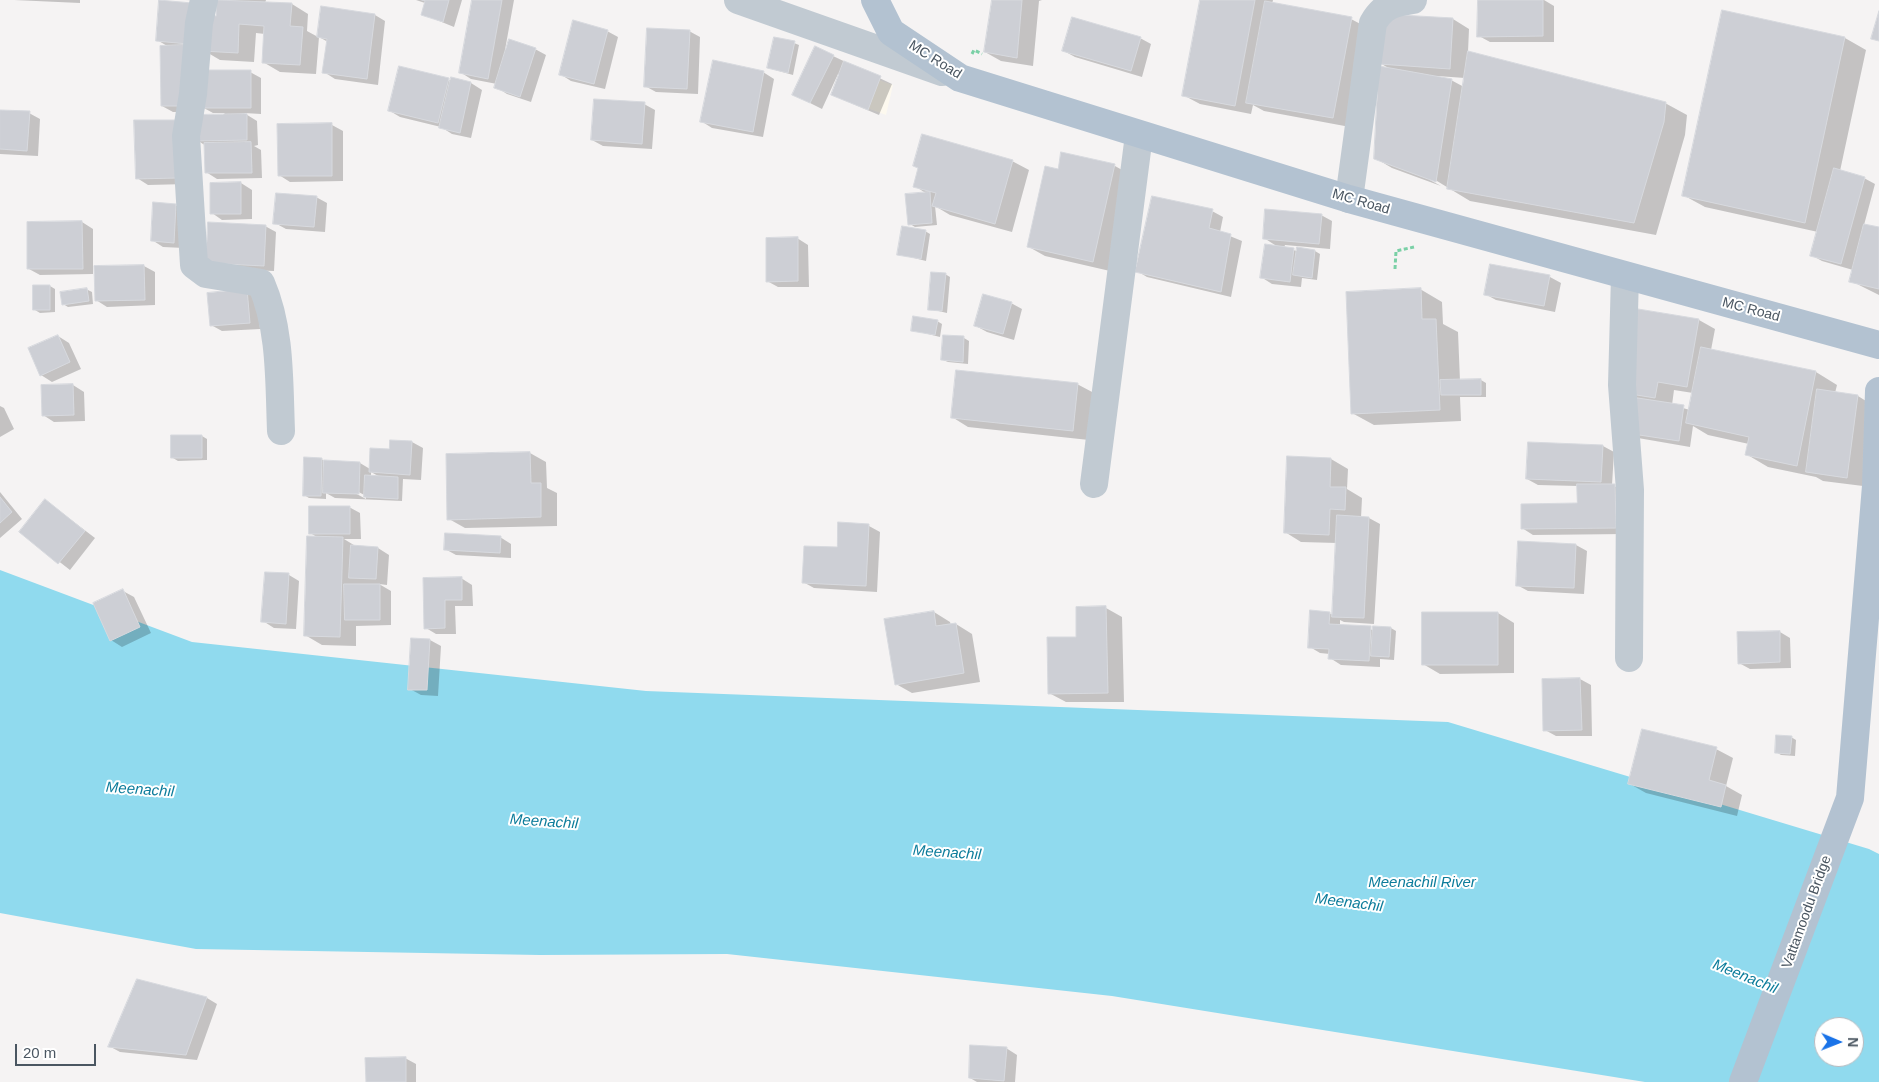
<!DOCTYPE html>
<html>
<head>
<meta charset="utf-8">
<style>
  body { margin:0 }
  #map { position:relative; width:1879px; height:1082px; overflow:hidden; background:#f5f3f3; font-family:Helvetica,sans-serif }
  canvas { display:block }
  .north { position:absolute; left:1814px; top:1017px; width:50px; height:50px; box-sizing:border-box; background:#fff; border:1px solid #b7bbc0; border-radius:50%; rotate:91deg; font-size:14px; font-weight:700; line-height:20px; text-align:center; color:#4a5661 }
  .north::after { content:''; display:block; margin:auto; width:18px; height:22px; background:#1a73e8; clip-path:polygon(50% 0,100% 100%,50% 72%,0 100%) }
  .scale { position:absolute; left:15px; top:1044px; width:81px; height:22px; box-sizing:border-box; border:2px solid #4a5661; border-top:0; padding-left:6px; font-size:15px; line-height:18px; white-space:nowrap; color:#4a5661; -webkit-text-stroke:4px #fff; paint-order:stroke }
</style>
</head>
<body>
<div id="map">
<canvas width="1879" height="1082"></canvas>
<div class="north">N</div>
<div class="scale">20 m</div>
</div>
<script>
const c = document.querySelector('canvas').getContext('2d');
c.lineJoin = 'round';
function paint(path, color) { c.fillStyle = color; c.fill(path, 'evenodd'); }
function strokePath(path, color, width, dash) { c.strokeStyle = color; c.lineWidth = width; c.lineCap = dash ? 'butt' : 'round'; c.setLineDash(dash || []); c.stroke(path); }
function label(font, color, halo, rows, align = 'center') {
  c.font = font + ' Helvetica,sans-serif'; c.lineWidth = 4; c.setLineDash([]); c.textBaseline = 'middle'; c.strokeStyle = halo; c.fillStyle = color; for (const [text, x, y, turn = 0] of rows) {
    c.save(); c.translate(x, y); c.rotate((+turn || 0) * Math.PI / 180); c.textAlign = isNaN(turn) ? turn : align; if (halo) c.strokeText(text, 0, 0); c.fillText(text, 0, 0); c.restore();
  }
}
paint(new Path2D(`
  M846,69L893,85L886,115L838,97Z`), '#fdf9ef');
paint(new Path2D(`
  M0,570L192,642L646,691L1448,722L1869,849L1879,854V1082H1645L1112,996L727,954L540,955L196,949L0,913ZM1824,1027H1854V1057H1824Z`), '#90daee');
paint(new Path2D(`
  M14,0H80V3Z
  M185,0H266L265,3L292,4L308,14L307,31L318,37L322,8L375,15L385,21L378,85L335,79L324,72L328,42L319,37L316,74L280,72L263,62L265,34L256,33L254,62L220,60L203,50L217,17L218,1Z
  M416,0H462L454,27L422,14L425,3Z
  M473,0H514L505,50L535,49L546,55L531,102L507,94L496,87L497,84L471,79L460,72Z
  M993,0H1042L1039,1L1033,66L1001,61L985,52Z
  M1201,0H1273L1272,4L1351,19L1368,28L1350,127L1264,111L1253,105L1251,114L1200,104L1183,95Z
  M1479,0H1544L1554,6V42H1490L1479,36Z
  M192,4L197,112H173L162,106L169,47L157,40Z
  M1723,12L1845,38L1866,50L1840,171L1864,178L1875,184L1864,225L1879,229V295L1851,281L1853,270L1822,261L1811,255L1818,232L1705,207L1683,195Z
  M1383,15L1453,19L1469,29L1468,52L1665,103L1687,115L1685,135L1656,235L1470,201L1432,178L1430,180L1441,186L1392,168L1375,158L1390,69L1380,63ZM1437,76L1465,78L1464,87L1451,80L1437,77Z
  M607,31L618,37L605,89L571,81L560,74Z
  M689,31L700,37L698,94L656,92L645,86Z
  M1140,38L1151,44L1142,77L1075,57L1064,51Z
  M794,43L799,45L793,75L768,68Z
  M833,56L892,84L879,115L832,95L840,75L838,74L822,109L804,100Z
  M250,72L261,78V114L244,113L257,121L258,145L254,146L261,150L262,178L217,179L206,172V146L197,140L225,113H213L202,107Z
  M763,72L774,79L763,137L712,128L701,121Z
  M452,79L471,83L482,90L471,138L452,134L441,127L400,117L390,111Z
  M644,104L655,110L652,149L603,146L592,140Z
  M0,111L29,113L40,119L38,156L0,154Z
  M136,122L187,184L148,185L137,178Z
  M332,125L343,131V181L290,182L279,175Z
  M1062,154L1115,166L1131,175L1110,271L1045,256L1029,247L1059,170Z
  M1012,161L1029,170L1012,232L950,215L935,206L937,225L915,227L910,224L927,194L915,186Z
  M241,183L252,190V219L222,220L212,213Z
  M316,197L327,203L325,232L286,229L275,223Z
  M175,205L186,211L184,248L163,247L152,240Z
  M1212,211L1223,217L1220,232L1242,241L1231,297L1147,277L1137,271Z
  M1321,215L1332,221L1330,249L1285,245L1284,248L1297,251H1315L1320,254L1317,280L1302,278L1301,287L1272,284L1261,277L1278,247L1264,238Z
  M82,222L93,229V274L40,275L29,269Z
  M265,226L276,232L274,271L218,269Z
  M925,231L930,234L926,261L898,254Z
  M797,238L808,245L809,287H778L767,281Z
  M1491,265L1550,277L1561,283L1555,312L1496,300L1485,294Z
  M144,266L155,272V305L107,307L96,300Z
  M945,274L950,277L947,313L930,309Z
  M50,286L55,289V312L40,313L35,310Z
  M86,289L92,292L93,304L68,307L63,304Z
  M1420,289L1442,302L1443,324L1458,332L1460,381L1481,380L1486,383V397H1460L1461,421L1374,425L1352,413Z
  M247,291L258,297L260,329L222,331L211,325Z
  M1011,303L1022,309L1014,340L987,332L976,326Z
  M1699,320L1715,329L1711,350L1816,372L1837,385L1835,393L1858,396L1874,406L1863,486L1823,481L1816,477L1768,467L1746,454L1749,444L1708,435L1693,426L1690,447L1638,438L1632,398ZM1674,390L1693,393L1690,410L1672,405Z
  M937,321L942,324L940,337L912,330Z
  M58,336L69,343L81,369L52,382L41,375L30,349Z
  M964,338L969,341L968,364L948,362L943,360Z
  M1077,384L1094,393L1089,440L968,427L952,417Z
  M73,385L84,392L85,421L54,422L43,415Z
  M0,406L4,408L14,429L0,437Z
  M202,436L207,439V460L178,461L173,458Z
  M412,442L423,448L421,480L403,479L402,501L335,498L326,493V499L309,498L304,495L321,459L325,461L360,463L370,469L390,450ZM371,472L380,477H371ZM355,490L366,496V499L353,492Z
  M1603,446L1614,452L1612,485L1626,492V534L1533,535L1522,528L1578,505V486L1538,485L1527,479Z
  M530,453L546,462L547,488L557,493V526L465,528L449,519Z
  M1288,458L1331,459L1348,469L1347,489L1362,498L1361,518H1369L1380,524L1374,624L1344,622L1340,620V626L1374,630L1391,628L1396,631L1394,660L1380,659V667L1341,665L1330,658V654L1320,653L1310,647L1329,613L1333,615L1337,543L1301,542L1285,532Z
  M0,492L22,519L0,538Z
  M45,500L95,538L70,570L21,532Z
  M349,507L360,513L361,539H344L357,547L378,548L389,555L387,585L379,584L391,591V625L356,626V646L322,645L305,635L317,537L310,533Z
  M839,524L869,526L880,532L877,592L814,588L803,582L838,549Z
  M500,537L511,544V558L456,555L445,549Z
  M1576,545L1587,551L1584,594L1528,591L1517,585Z
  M289,575L299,581L296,629L274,628L263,621Z
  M461,578L472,585L473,606H455L456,634H436L426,628L424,579Z
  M123,591L134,597L151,633L122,647L111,640L95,604Z
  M1106,608L1122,617L1124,702H1066L1049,693L1078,638Z
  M934,612L950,622L951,625L956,624L972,634L980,682L912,693L896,684Z
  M1498,613L1514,623V673L1440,674L1423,664Z
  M1780,632L1790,638L1791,668L1750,669L1739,663Z
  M430,640L441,646L438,696L421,695L410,689Z
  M1580,679L1591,685L1592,736H1556L1545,730L1543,680Z
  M1791,737L1796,740L1795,756L1781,755L1776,752Z
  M1716,749L1733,758L1726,786L1742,795L1737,816L1646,793L1630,784Z
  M207,998L217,1004L197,1060L120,1052L109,1046Z
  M1006,1048L1017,1055L1015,1082H977L970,1078Z
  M405,1058L416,1064V1082H367Z`), '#0003');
const building = new Path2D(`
  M159,0L192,3L188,44L156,41Z
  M217,0L292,3L290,26L303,27L300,65L262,63L264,26L239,24L238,53L202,51L204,15L216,16Z
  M422,0H449L443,22L421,15L425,1Z
  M472,0H502L488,79L459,73Z
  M992,0H1022L1017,58L984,52Z
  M1200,0H1255L1235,106L1182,96Z
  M1478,0H1543V36L1477,37Z
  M1265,1L1352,17L1333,118L1246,103Z
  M321,6L375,14L367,79L322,73L327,39L317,37Z
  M1722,10L1845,37L1805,223L1682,196Z
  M1879,11V41L1871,39Z
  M1382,14L1453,18L1450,69L1379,64Z
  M1072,17L1141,37L1131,71L1062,51Z
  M573,20L608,30L594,84L559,75Z
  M647,28L690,30L687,89L644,87Z
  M774,37L795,41L788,73L767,68Z
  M509,39L536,48L520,97L494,88Z
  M185,45L186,106H161L160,46Z
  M815,46L834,55L810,103L792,95Z
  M1468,51L1666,102L1664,122L1634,223L1447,189Z
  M713,60L764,71L753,132L700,122Z
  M844,61L881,76L868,110L831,95Z
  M399,66L449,78L438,123L388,111Z
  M1379,66L1452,79L1436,182L1374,159Z
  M201,70H251V108H200Z
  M451,77L471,82L460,133L439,128Z
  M594,99L645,102L642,144L591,140Z
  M0,110L30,111L27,151L0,149Z
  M247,114V140L195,141V115Z
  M134,120H175L176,178L136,179Z
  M332,123V176H278L277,124Z
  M922,134L1013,160L995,224L932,206L936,193L913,187L918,168L913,166Z
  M251,142L252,173H205L204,143Z
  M1061,152L1115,164L1093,262L1027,247L1045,166L1058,169Z
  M1834,168L1865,177L1841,264L1810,256Z
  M241,182V214H210V183Z
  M930,192L932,223L908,225L905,194Z
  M276,193L317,196L314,227L273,224Z
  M1152,196L1213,209L1209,228L1231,234L1221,292L1135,272Z
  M153,202L176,204L174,243L151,241Z
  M1265,209L1322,214L1319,244L1263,239Z
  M82,221L83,269H27V222Z
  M208,222L266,225L264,266L206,263Z
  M1864,224L1879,227V289L1849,282Z
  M902,226L926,230L921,259L897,255Z
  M798,237V281L766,282V238Z
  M1265,244L1294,248L1290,282L1260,278Z
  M1297,247L1315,250L1312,278L1293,275Z
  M1490,264L1550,275L1544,306L1484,295Z
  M144,265L145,300L95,301L94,266Z
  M931,272L946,273L942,311L928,310Z
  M33,285H50V310H33Z
  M87,288L89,301L62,305L60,292Z
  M1421,288L1422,319H1436L1440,410L1351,414L1346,292Z
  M247,289L250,323L210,326L207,293Z
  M983,294L1012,302L1003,334L974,326Z
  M1632,308L1699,319L1687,387L1658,382L1655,398L1618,392Z
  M913,316L938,320L935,335L911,331Z
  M58,335L70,362L40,376L28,348Z
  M943,335L964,336L963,362L941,360Z
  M1701,347L1816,371L1797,466L1745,455L1749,437L1686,423Z
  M956,370L1078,383L1073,431L951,418Z
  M1481,379V395H1441L1440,380Z
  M73,384L74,415L42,416L41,385Z
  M1817,389L1858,395L1847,478L1806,472Z
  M1631,397L1684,405L1679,441L1626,433Z
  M171,435H202V458H171Z
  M390,440L412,441L410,475L369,472L370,448L389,449Z
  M1528,442L1603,445L1601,482L1526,479Z
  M530,452L531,483H541V517L447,520L446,454Z
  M1287,456L1331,458L1330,487H1346L1345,510L1330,509L1329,535L1284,533Z
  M304,457L322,458L321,496H303Z
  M324,460L360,462L359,494L323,493Z
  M365,475L398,477V499L364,497Z
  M1577,484H1615L1616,528L1521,529V504L1577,503Z
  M0,497L12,512L0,523Z
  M45,499L85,531L58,564L19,532Z
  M309,506H350V534H309Z
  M1337,515L1369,517L1364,618L1332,617Z
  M838,522L869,524L866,586L802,583L804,546L837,547Z
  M445,533L501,536L500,553L444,550Z
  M307,536L343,537L340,637L304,636Z
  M1518,541L1576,544L1574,588L1516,586Z
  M351,545L378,547L376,579L349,578Z
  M265,572L289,573L286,624L261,622Z
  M462,577V600H445V628L424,629L423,578Z
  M344,584H380V620H345Z
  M123,589L140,627L110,641L93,603Z
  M1106,606L1108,693L1048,694L1047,637H1076V607Z
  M1310,610L1330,612L1329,624L1371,626L1369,661L1328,659L1329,649L1308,648Z
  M934,611L936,626L956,623L964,673L895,685L884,619Z
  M1422,612H1498V665H1422Z
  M1373,626L1391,627L1389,657L1371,656Z
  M1780,631V662L1738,664L1737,632Z
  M411,638L430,639L427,690H408Z
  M1580,678L1582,730L1543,731L1542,679Z
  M1642,729L1717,747L1709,780L1726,785L1721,807L1628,784Z
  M1776,735L1792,736L1790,754L1775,753Z
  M137,979L207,997L186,1055L108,1047Z
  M970,1045L1007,1047L1004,1081L969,1078Z
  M406,1057V1082H366L365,1058Z`);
paint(building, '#cdcfd5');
strokePath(building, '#d7d9de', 1);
strokePath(new Path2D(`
  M972,54L974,50L982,54
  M1395,269L1396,251L1414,247`), '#7ad0a6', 3, [4, 2.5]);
strokePath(new Path2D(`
  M204,0L199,23L193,94L186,136L194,265L206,274L261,283C281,329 279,381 281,431
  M738,0L942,72
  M1349,199L1373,23C1383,5 1394,3 1413,0
  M1625,276L1622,385L1630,490L1629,658
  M1094,484L1139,135`), '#c1cad2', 28);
strokePath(new Path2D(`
  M875,0L891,32L960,78L1349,199L1879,345
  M1743,1082L1850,798L1876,486L1879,391`), '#b3c2d1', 28);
label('14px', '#4a5661', '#fff', [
  ["MC Road",935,60,32],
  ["MC Road",1361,202,16],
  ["MC Road",1751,310,15],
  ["Vattamoodu Bridge",1807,912,-70]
]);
label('italic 15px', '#0c7c9b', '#fff', [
  ["Meenachil",140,790,4],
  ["Meenachil",544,822,4],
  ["Meenachil",947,853,4],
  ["Meenachil River",1422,883],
  ["Meenachil",1349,903,7],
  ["Meenachil",1745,977,22]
]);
</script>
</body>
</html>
